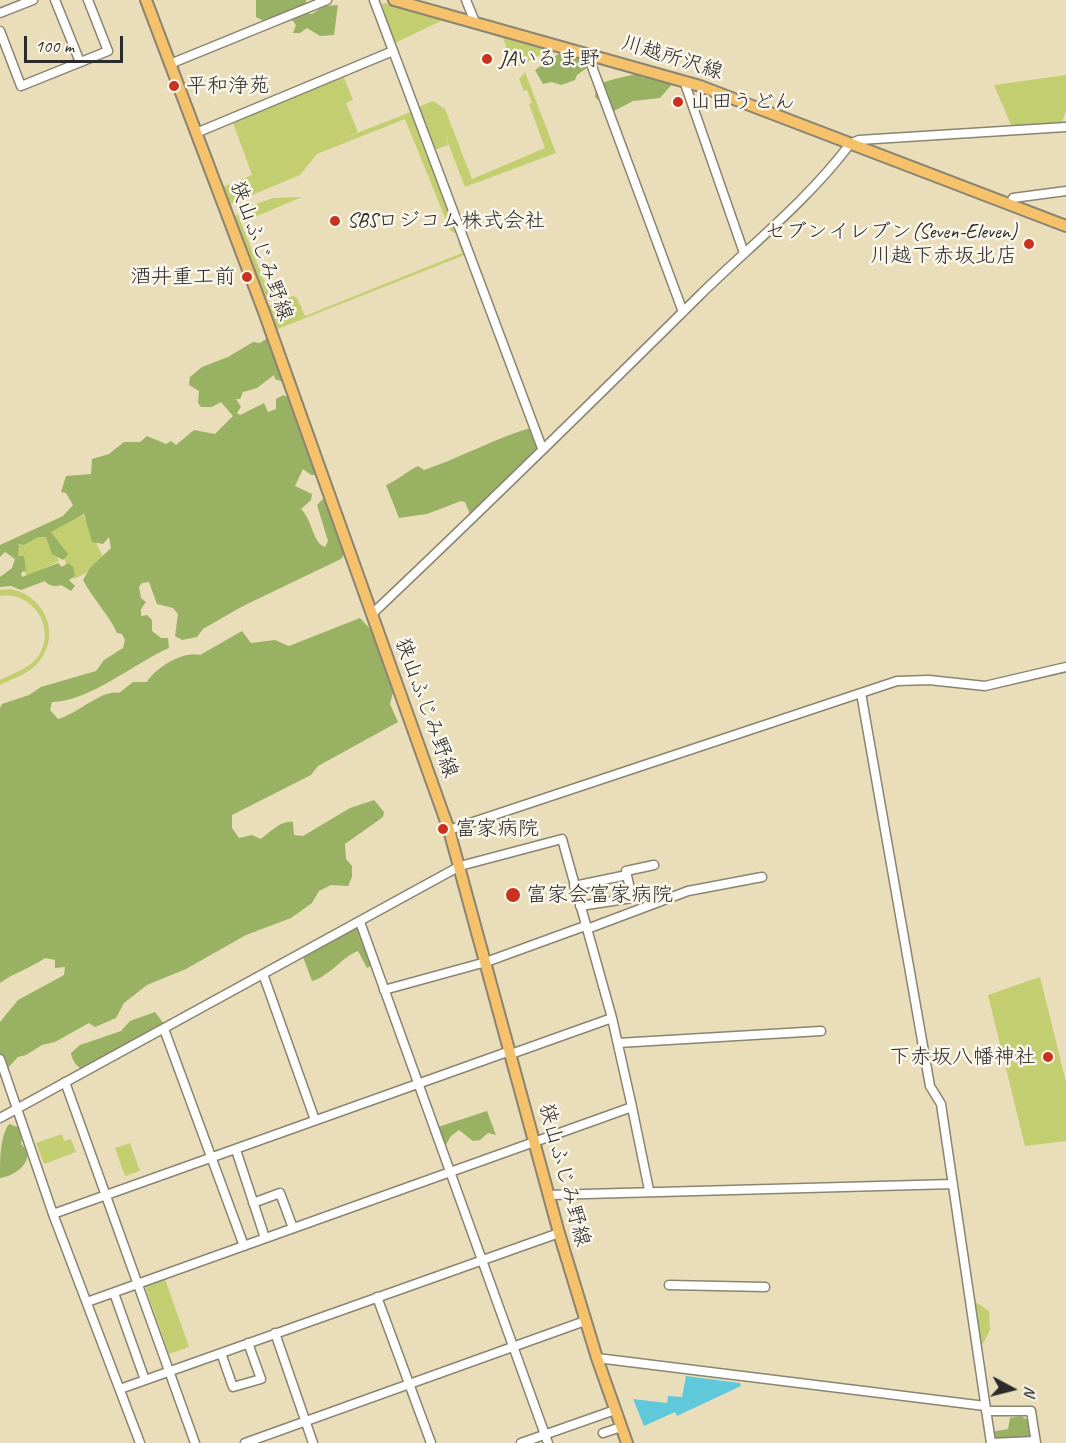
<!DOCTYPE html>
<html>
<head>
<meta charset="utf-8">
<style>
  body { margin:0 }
  #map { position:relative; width:1066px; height:1443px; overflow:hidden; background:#e9deb9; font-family:Caveat,sans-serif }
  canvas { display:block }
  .north { position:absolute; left:982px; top:1359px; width:60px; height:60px; -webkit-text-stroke:4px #fbf7ec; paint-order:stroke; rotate:97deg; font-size:16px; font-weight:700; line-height:24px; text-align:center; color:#2b2b2b }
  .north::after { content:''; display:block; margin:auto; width:21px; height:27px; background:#2b2b2b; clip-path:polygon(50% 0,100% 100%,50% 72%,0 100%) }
  .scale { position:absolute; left:24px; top:36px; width:99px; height:27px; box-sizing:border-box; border:3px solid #2b2b2b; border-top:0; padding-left:8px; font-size:18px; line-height:21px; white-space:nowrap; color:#2b2b2b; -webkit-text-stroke:4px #fbf7ec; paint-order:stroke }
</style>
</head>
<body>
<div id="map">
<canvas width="1066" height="1443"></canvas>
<div class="north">N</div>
<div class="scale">100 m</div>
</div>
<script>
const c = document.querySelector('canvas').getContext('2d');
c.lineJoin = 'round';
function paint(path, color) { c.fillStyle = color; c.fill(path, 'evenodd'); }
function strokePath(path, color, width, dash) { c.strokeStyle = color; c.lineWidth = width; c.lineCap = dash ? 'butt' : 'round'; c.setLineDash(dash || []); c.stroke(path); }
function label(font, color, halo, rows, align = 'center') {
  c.font = font + ' Caveat,"Klee One",sans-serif'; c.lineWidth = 5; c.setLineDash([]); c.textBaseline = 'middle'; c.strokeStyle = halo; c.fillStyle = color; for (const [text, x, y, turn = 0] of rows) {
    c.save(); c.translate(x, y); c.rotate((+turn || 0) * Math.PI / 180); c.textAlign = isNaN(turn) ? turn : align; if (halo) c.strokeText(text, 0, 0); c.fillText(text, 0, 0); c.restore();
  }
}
paint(new Path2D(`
  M384,3L441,19V21L395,43L381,6Z
  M456,23L549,49V50L514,69L503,38Z
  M525,72L556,153L465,187L445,135L448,145L432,151L416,108L433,101L445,109L472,179L545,148L529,104L532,103L527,90L524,91L519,79Z
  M343,75L353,100L346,103L358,132L334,142L411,112L459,231L454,233L450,230L405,119L317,154L300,175L228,205L221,188L252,175L232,120Z
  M1066,75V110L1062,123L1012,127L994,85Z
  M302,197L250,219L247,211L249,207L273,198Z
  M238,215L270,296L265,298L231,216Z
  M461,242L467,254L275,330L267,307L293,296L297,298L305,316L462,253L458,243Z
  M83,515L106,563L74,579L50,531Z
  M45,532L59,561L27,577L13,548Z
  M10,589C45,595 63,636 37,664C28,674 12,679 0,685V680C13,673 31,668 39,655C57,627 32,591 0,596V590Z
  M1040,977L1066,1082V1141L1025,1146L988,995Z
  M62,1134L64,1141L71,1139L76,1152L44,1164L36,1143Z
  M130,1143L140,1171L125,1176L115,1148Z
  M165,1279L189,1347L169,1354L145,1286Z
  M973,1300L989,1311L990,1330L982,1345H977Z`), '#c2ce70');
paint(new Path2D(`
  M256,0H306L307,13L312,14L324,6L338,5L334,35L320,36L307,28L300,33H293L296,25L292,20L278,24L272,19L262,20L256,17Z
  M560,53C569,60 578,55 587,61L588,67L577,75L575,80L561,85L552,82L543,84L535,70Z
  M640,74L643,78H653L673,83L660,98L633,101L612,112L595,97L596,86C603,81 630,75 640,74Z
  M266,339L271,341L279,359L277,366L282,369L287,383L275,379L274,375L257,388L243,392L240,399H236L241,407L237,413L240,415L264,403L268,412L276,409V399L283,395L292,399L318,475H311L303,469L295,486L312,494L311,500L301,509C313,521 312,542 325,547L328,541L317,505L323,499H327L345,554L341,559L243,606L203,629L197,637L182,640L175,636L178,614L173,608L157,604L149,582L142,583L139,587L141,598L146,602L141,609V616L147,615L152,620V631L161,638H168L169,648C134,663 91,701 52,702L50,710L58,719C76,715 102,689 119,693L133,682H147C154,669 183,650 200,655L242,631L251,643L275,640L289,646L360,618L375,634L394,689L390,704L398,722L318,766L311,775L232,815V828L239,838L252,835L261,839C270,832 281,820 293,822L294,835L303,836L350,808L374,800L384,812L383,817L345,844L346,859L352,866V877L348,886L331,885L319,891L312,903L291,918L246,935L186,969L147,985L124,1003L116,1018L95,1027L89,1023L55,1042L42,1045L26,1055L18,1057L6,1070L0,1053V1022L18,1000L64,975L65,967L55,968V960L45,958C31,968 15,972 0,983V708L2,704L29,695L41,687L96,671L104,660L123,648L125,640L122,634L117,633C109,615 93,599 83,580L90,568L111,548L109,537L103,544L92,542L84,514L51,532L68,554L63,560L52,554L46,537H38L24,545L19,544L18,556H24L26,570L21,573L22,577L58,563L62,567L68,563L73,567L75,576L69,580L75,586L71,591L61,585C56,587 48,586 45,581L21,590L11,586L0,587V577L12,568L15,559L5,552L0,557V545L63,516L73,505L66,493L61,492L66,476L91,474L92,459L109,454L124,442H140L147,436L166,444L171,441L176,445L194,430L215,434L233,416L221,402L212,407H201L198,403L199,391L189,385L190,377L202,367L228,357L253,342L260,343Z
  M530,428L540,448L493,491L476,511L470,514L465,502L461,501L427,514L399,518L386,485C398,480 406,472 418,466L424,470C460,458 493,439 530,428Z
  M356,927L361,932L372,965L367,968L358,951C342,957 330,976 312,981L303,957Z
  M155,1012L164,1024L102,1061L93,1062L84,1070C77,1067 72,1061 71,1053L80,1045L121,1031L130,1021Z
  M487,1111L496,1135L488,1133L480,1140L473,1141L459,1130L451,1136L444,1148L438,1127Z
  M9,1124L18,1127L22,1136L21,1144C38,1159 16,1176 0,1178C0,1160 0,1136 9,1124Z
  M1021,1416L1029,1421L1031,1426L1027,1430H1032L1031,1437L994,1439L991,1432L1008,1429L1010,1418Z`), '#99b162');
paint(new Path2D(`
  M686,1376L740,1383L741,1386L677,1416L675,1412L644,1426L633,1399L667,1403L668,1396L682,1397Z`), '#5fc9db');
const minor = new Path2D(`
  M55,0L80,62
  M374,0L542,448
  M466,0L475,22
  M0,13L33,0
  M0,31L21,86L108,51L88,0
  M587,53L683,312
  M170,64L327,0
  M684,81L744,253
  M196,133L393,51
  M1010,205L1013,198L1066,191
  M372,614C483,509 592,402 700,295C750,246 808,200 850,144L859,140L1066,127
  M861,693L930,1086L941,1104L991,1443
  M449,830L897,681L929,680L985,686L1066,667
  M574,886L627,875
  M580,906L632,898L626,871L654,865
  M360,922L548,1443
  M587,929L688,891L762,877
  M263,974L315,1120
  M384,990L486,962L585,926
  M164,1029L244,1246
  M618,1043L821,1031
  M511,1054L612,1018
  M0,1059L53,1214L140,1443
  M65,1082L195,1443
  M632,1107L649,1190
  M0,1118L460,866L562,839L612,1018L632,1107L87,1302
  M236,1150L265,1238
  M549,1195L953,1184
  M253,1203L280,1193L293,1228
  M53,1214L510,1051
  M669,1285L765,1287
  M114,1293L145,1380
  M377,1297L431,1443
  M275,1333L313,1443
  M221,1353L233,1387L261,1379L248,1343
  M597,1358L985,1406
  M120,1389L559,1233
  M986,1411H1031L1036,1443
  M603,1433L621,1427
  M245,1443L585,1321
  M521,1443L615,1410
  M991,1443L1035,1441`);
const major = new Path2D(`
  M146,0L264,312L449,830L559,1233L597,1358L627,1443
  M394,0L700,86L1066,226`);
strokePath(minor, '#8a8472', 11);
strokePath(major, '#8a8472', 14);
strokePath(minor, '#fff', 8);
strokePath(major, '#f5c16b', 10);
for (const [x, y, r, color] of [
  [487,59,6,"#c8321e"],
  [174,86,6,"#c8321e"],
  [678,102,6,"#c8321e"],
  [335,221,6,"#c8321e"],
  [1029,244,6,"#c8321e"],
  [247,277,6,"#c8321e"],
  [443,829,6,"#c8321e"],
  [513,895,8,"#c8321e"],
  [1048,1057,6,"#c8321e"]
]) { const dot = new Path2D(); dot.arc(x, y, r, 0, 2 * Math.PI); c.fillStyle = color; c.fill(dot); strokePath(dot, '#fbf7ec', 2); }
label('21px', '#2b2b2b', '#fbf7ec', [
  ["川越所沢線",672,58,17],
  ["狭山ふじみ野線",261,251,70],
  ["狭山ふじみ野線",426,708,70],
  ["狭山ふじみ野線",564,1175,75]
]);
label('21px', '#2b2b2b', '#fbf7ec', [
  ["JAいるま野",499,59],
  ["平和浄苑",186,86],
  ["山田うどん",690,102],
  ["SBSロジコム株式会社",347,221],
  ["セブンイレブン(Seven-Eleven)",1017,232,"right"],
  ["川越下赤坂北店",1017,256,"right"],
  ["酒井重工前",235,277,"right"],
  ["富家病院",455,829],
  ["富家会富家病院",526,895],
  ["下赤坂八幡神社",1036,1057,"right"]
], 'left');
</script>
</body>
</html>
